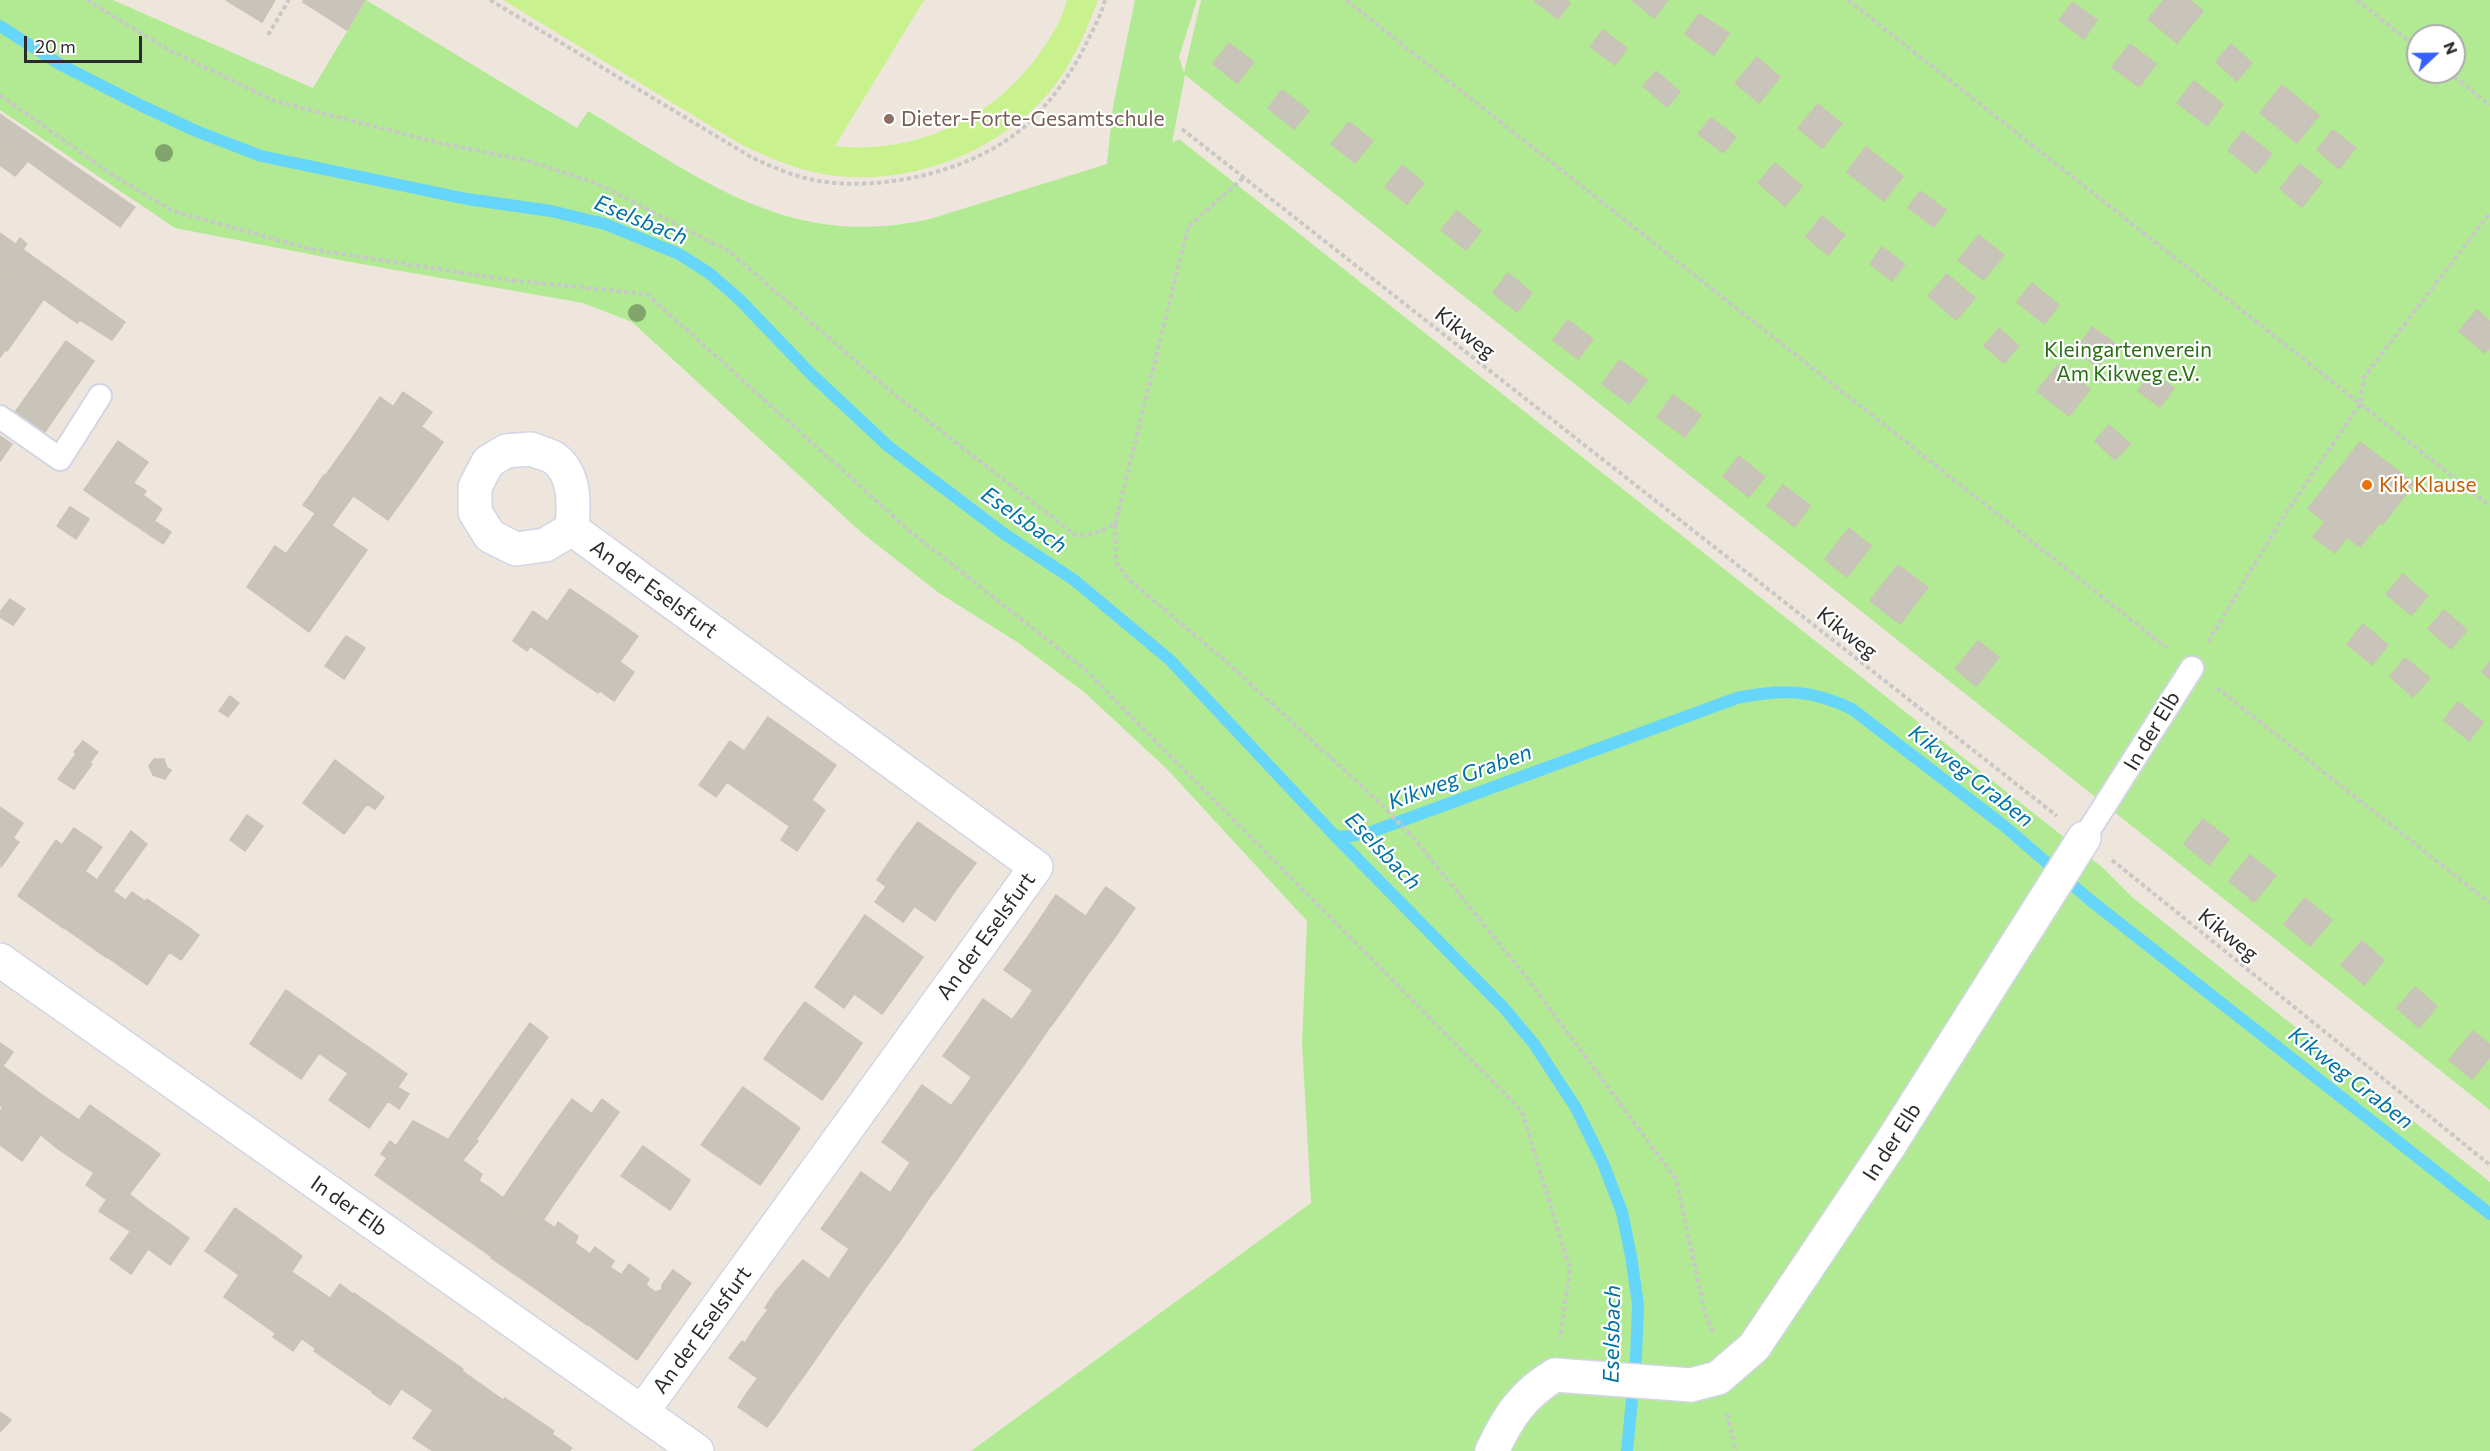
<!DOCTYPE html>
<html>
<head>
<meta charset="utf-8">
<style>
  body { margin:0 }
  #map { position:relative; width:2490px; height:1451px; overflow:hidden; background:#eee6dc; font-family:Commissioner,sans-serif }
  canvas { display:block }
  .north { position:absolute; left:2406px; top:24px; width:60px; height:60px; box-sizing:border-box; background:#fff; border:2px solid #aaa; border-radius:50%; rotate:68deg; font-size:16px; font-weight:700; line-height:24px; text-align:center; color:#2b2b2b }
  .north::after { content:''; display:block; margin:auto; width:21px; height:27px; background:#3860ff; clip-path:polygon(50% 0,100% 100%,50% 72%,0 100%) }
  .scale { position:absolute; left:24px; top:36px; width:118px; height:27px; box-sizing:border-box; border:3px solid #2b2b2b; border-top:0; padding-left:8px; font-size:18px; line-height:21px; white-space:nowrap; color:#2b2b2b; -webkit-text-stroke:4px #fff; paint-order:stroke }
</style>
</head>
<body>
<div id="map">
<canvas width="2490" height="1451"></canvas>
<div class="north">N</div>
<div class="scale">20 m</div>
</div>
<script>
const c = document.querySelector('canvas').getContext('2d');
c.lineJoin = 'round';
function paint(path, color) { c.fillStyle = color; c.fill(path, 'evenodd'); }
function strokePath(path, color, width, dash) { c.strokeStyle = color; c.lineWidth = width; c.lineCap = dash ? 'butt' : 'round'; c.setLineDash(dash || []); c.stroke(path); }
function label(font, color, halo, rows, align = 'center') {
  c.font = font + ' Commissioner,sans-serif'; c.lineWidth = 4.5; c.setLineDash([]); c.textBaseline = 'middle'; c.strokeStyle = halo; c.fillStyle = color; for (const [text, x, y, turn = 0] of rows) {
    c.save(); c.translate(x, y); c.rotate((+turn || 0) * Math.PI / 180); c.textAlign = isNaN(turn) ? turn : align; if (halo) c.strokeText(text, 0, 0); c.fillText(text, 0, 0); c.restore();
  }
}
paint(new Path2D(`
  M0,0H113L313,88L366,0L577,128L588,111C702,179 789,251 930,219L1107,164L1113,106L1135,0H1197L1179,57L1184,73L1201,0H2490V1110L1185,75L1172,143L1179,139L2102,867L2132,897L2490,1182V1451H1495L1566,1359L1523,1393L1486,1451H971L1311,1203L1302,1043L1307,921L1167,769L1084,692L1017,642L939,593L862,533L632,322L583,303L350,262L175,228L0,110ZM2418,36H2454V72H2418Z`), '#b2ea93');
paint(new Path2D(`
  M503,0H924L835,146C912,155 991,120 1037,57C1049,40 1062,21 1067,0H1098C1085,34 1071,68 1046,96C989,159 893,192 809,171C785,165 764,155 742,145Z`), '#c9f28e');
strokePath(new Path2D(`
  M0,26L61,65L142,106L196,131L261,156L467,199L551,211L605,224L679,254L709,273L739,299L811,374L888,446L1003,533L1074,580L1170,660L1336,837L1504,1008L1534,1044L1576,1108L1603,1163L1622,1212L1631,1256L1638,1304L1636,1358L1627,1451
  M1336,837L1350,836L1371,832L1737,698C1781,689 1811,689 1852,709L2003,825L2090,900L2490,1214`), '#65d5fa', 12);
const building = new Path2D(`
  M226,0H275L262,22Z
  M304,0H365L347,30L303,2Z
  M1567,0L1570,3L1558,19L1534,1Z
  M1632,0H1668L1654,18Z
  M2164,0H2190L2203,11L2177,43L2148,19Z
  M2073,2L2097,20L2084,39L2059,20Z
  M1699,14L1729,33L1714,55L1685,34Z
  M1603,30L1627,48L1615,65L1590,47Z
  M1229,43L1254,62L1237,83L1213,64Z
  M2130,44L2156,64L2139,87L2112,67Z
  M2231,44L2252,63L2237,81L2216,62Z
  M1757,57L1780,77L1759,103L1735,83Z
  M1656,71L1680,92L1667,107L1643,86Z
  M2194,81L2223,104L2207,126L2177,103Z
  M2282,85L2319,115L2297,143L2260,113Z
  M1282,90L1309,111L1294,129L1268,108Z
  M1818,104L1842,124L1822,148L1798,128Z
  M0,114L7,119L0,133Z
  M1711,118L1736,137L1723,153L1698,134Z
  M7,119L32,136L18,154L0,142V133Z
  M1349,122L1373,141L1355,163L1331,144Z
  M2333,130L2356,148L2339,169L2317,150Z
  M2243,131L2272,154L2256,173L2228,150Z
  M32,136L79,169L65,188L18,154Z
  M0,142L28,161L15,176L0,165Z
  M1866,147L1903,176L1884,201L1847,172Z
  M1775,163L1802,186L1785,206L1758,183Z
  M2300,164L2322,182L2302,207L2280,189Z
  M1402,165L1424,183L1407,204L1385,187Z
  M79,169L94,179L79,198L65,188Z
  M94,179L135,207L120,227L79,198Z
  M1920,191L1946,210L1934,227L1908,208Z
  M1457,211L1481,231L1466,250L1441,230Z
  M1822,216L1845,235L1828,255L1806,237Z
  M0,233L32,256L15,279L0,269Z
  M1979,235L2004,255L1983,280L1958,260Z
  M20,238L27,244L23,249L16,244Z
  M1882,247L1905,264L1892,281L1870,264Z
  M32,256L125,322L112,340L80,320L77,323L15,279Z
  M0,269L43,300L7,351L5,350L0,357Z
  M1508,273L1532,293L1517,312L1493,293Z
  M1947,274L1975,298L1956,320L1928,296Z
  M2032,283L2059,305L2044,324L2017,302Z
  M2477,310L2490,322V347L2485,353L2459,331Z
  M1568,320L1593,339L1578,359L1553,340Z
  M2092,327L2115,343L2098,367L2075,351Z
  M1999,328L2019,346L2004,363L1984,346Z
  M66,341L94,361L42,436L13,415Z
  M1620,360L1647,380L1629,404L1602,384Z
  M2058,365L2090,389L2069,416L2037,391Z
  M2152,372L2174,388L2160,407L2138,391Z
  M403,392L432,412L421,427L393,407Z
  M1673,395L1701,415L1685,437L1657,417Z
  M380,397L443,442L416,481L353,437Z
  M2109,425L2130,444L2115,460L2095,441Z
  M0,436L12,444L0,461Z
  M353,437L416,481L388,520L325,476Z
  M118,441L148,462L114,511L84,490Z
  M2360,442L2414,483L2387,519L2382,524L2380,523L2360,547L2347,537L2335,553L2313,537L2325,522L2308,509Z
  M1739,456L1765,477L1749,497L1723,477Z
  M324,475L353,496L343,510L314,490Z
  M133,483L146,491L143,495L162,509L154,521L171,532L163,544L114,511Z
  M1783,485L1810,505L1795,527L1767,506Z
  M314,490L343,510L332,525L303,505Z
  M70,507L89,519L76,539L57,526Z
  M315,514L367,550L338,591L286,554Z
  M1849,528L1871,546L1847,577L1825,559Z
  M275,546L338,591L309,632L247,587Z
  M1898,565L1928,587L1900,624L1870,601Z
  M2403,574L2428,596L2411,615L2386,594Z
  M570,589L604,612L564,670L530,646Z
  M10,599L25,609L13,625L0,617V612Z
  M2444,610L2467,630L2451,649L2428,629Z
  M533,611L547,621L527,651L513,641Z
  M604,612L638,636L598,693L564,670Z
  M2363,624L2388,645L2372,665L2347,644Z
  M346,636L365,648L344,679L325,666Z
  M1978,641L1999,657L1976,686L1955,669Z
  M2405,658L2430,678L2413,697L2390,677Z
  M620,662L634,672L614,701L600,691Z
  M2490,662V679L2482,672Z
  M230,696L239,703L228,717L219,711Z
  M2458,702L2483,722L2469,741L2444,720Z
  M768,717L802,741L758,804L724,780Z
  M83,741L98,752L90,762L74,752Z
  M730,741L744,751L724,780L727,782L716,797L699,785Z
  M802,741L836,765L792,828L758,804Z
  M76,754L92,764L74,789L58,779Z
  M154,759H164L167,768L171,770L165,779L153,775L149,766Z
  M335,760L384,797L375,809L367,804L344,834L303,803Z
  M812,800L825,810L797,851L781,840L790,826L792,828Z
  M0,807L23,823L13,838L19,842L1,867Z
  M247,815L263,826L245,851L230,840Z
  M2203,819L2229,839L2209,865L2184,844Z
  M918,822L976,863L955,891L897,850Z
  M74,828L102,847L85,871L97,880L63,928L18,896L56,840L62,845Z
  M131,831L147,844L113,891L97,880Z
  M897,850L955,891L935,921L877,880Z
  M2250,855L2276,876L2254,902L2229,881Z
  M97,880L140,910L107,958L63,927Z
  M886,887L914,907L903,922L875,902Z
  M1106,887L1135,908L1125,922L1096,901Z
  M132,892L146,902L140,910L126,900Z
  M1056,895L1115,937L1088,974L1030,934Z
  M2305,898L2332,920L2310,946L2284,924Z
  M147,899L187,926L147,985L107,957Z
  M1096,901L1125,922L1115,937L1086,916Z
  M865,915L923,957L903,985L845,944Z
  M187,926L199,935L181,960L169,952Z
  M1030,934L1088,974L1062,1011L1004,970Z
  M2362,941L2384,960L2364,985L2341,965Z
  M845,944L903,985L882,1014L825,973Z
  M825,973L854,994L844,1008L815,987Z
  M2415,987L2437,1006L2419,1028L2397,1008Z
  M286,990L338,1026L301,1079L250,1044Z
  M1033,990L1062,1011L1051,1026L1023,1005Z
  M983,999L1041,1040L1021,1069L963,1028Z
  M805,1002L862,1043L842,1072L784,1030Z
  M1023,1005L1051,1025L1041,1040L1012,1020Z
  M530,1023L548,1037L475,1141L457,1127Z
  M338,1026L352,1036L333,1063L319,1053Z
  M963,1028L1021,1069L1000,1098L943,1056Z
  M784,1030L842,1072L822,1100L764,1059Z
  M2473,1031L2490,1045V1057L2472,1079L2449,1060Z
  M352,1036L367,1046L348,1073L333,1063Z
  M0,1043L13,1052L0,1070Z
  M367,1046L407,1074L369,1128L329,1100Z
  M3,1066L41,1094L23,1120L0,1105V1070Z
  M972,1077L1000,1098L990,1112L962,1091Z
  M922,1085L980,1126L960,1155L902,1114Z
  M397,1087L409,1094L399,1109L388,1101Z
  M743,1087L800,1128L780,1157L722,1116Z
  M962,1091L990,1112L980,1126L951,1106Z
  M41,1094L79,1120L58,1149L23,1120Z
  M572,1099L592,1114L563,1155L542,1141Z
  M602,1099L619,1112L592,1150L575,1138Z
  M90,1105L124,1129L94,1173L58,1149Z
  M3,1107L23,1120L3,1147L0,1145V1112Z
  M902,1114L960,1155L940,1184L882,1142Z
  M722,1116L780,1157L760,1185L701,1145Z
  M23,1120L41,1134L22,1161L3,1147Z
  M413,1121L449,1140L408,1198L375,1175L387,1158L381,1154L390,1141L396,1146Z
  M457,1127L478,1141L458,1166L439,1153Z
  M124,1129L160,1154L127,1197L94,1173Z
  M575,1138L592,1150L556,1201L540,1189Z
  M542,1141L563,1155L524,1213L503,1198Z
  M643,1146L690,1180L670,1210L621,1176Z
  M439,1153L458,1166L462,1160L482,1174L479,1181L490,1188L459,1234L408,1198Z
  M910,1163L940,1184L929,1198L900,1178Z
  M861,1172L919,1213L899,1242L841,1201Z
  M94,1173L115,1188L107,1200L86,1185Z
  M900,1178L929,1198L919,1213L891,1192Z
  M115,1188L127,1197L129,1194L147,1208L130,1231L99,1211Z
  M490,1188L522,1212L492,1257L459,1234Z
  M540,1189L556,1201L543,1220L527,1208Z
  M841,1201L899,1242L879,1270L821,1229Z
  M147,1208L167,1222L148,1249L128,1235Z
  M235,1208L269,1232L239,1275L205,1251Z
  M527,1208L555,1228L558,1222L578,1236L539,1291L491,1258Z
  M167,1222L189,1238L170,1265L148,1249Z
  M269,1232L302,1256L273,1299L239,1275Z
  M128,1235L148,1249L131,1274L110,1259Z
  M578,1236L575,1243L590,1254L595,1247L614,1261L610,1267L622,1275L587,1325L539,1291Z
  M849,1249L879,1270L868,1284L839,1264Z
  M803,1260L857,1300L834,1332L776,1291Z
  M629,1264L649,1279L646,1285L655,1292L662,1290V1285L673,1270L691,1283L637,1360L587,1324Z
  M839,1264L868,1284L857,1300L829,1279Z
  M292,1272L330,1298L311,1325L273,1299Z
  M239,1275L273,1299L258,1321L224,1297Z
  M340,1284L353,1294L315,1348L302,1339Z
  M776,1291L834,1332L810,1367L755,1327L768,1310L765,1308Z
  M354,1293L383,1313L344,1372L314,1351Z
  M273,1299L291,1312L275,1333L258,1321Z
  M291,1312L311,1325L293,1351L273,1337Z
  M383,1313L413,1334L384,1377L354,1355Z
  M755,1327L810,1367L787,1399L729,1358L742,1341L745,1343Z
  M413,1334L463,1369L434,1411L384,1377Z
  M355,1357L384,1377L373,1392L344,1372Z
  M462,1371L485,1387L440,1451H433L413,1438Z
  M384,1377L401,1389L390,1405L372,1393Z
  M758,1378L787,1399L777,1414L747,1393Z
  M485,1387L503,1400L475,1441L470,1438L461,1451H440Z
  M747,1393L777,1414L767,1427L738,1407Z
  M505,1398L554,1431L539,1451H488L475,1441Z
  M0,1412L11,1420L0,1432Z
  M552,1434L572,1448L569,1451H539Z
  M470,1438L475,1441L488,1451H461Z`);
paint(building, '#c9c4ba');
strokePath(building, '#cac2b5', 1.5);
const lane = new Path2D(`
  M0,417L60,459L100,396
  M2084,838L2192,668`);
const street = new Path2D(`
  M531,449C538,452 547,454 554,458C576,474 574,505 572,529L545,545L516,549L490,536L475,512V487L488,462L506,451Z
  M572,529L1036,867L642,1412
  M0,960L697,1451
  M1492,1451C1508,1417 1522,1395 1555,1375L1691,1385L1718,1378L1754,1347L1889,1146L2084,838`);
strokePath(lane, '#d1d5e5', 26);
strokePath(street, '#d1d5e5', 36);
strokePath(new Path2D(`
  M87,0L167,49L275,101L440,143L529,161L598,184L730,252L895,395L1075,535C1089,537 1103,530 1115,524L1116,562L1128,579L1229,664L1381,804L1417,842L1527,978L1676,1179L1705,1313L1714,1334
  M490,0L751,157C772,167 795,177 819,181C884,192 976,170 1025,126C1050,103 1070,76 1085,46C1092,31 1101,16 1105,0
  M1346,0L2167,648
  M1848,0L2490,506
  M2357,0L2418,48
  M268,35L289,0
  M2448,72L2490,105
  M0,95L114,176L173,211L311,249L509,280L647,294L911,532L1083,668L1522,1111L1570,1270L1560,1338
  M1182,129L2057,816
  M1115,524L1188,227L1243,178
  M2208,642L2282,519L2360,404L2364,377L2490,213
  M2217,688L2490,903
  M2112,860L2490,1165
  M1727,1414L1736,1451`), '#c8c8c8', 4, [4.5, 3]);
strokePath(lane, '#fff', 22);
strokePath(street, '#fff', 33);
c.fillStyle = '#81a56d';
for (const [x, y] of [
  [164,153],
  [637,313]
]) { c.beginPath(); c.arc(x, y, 9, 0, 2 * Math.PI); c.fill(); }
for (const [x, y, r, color] of [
  [889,119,6,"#8d6e63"],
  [2367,485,6,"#e8710a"]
]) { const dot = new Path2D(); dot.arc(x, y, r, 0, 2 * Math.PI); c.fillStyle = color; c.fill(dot); strokePath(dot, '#fff', 2); }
label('21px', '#785e54', '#fff', [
  ["Dieter-Forte-Gesamtschule",901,119]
], 'left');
label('21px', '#2b2b2b', '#fff', [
  ["Kikweg",1465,333,38],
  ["An der Eselsfurt",654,589,36],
  ["Kikweg",1847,633,38],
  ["In der Elb",2152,731,-59],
  ["Kikweg",2228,935,39],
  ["An der Eselsfurt",986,936,-54],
  ["In der Elb",1892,1142,-57],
  ["In der Elb",349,1206,35],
  ["An der Eselsfurt",702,1330,-54]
]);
label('21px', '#287013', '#fff', [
  ["Kleingartenverein",2128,350],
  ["Am Kikweg e.V.",2128,374]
]);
label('21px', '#c56008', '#fff', [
  ["Kik Klause",2379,485]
], 'left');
label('italic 22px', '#0072a9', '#fff', [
  ["Eselsbach",641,220,22],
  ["Eselsbach",1024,520,35],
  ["Kikweg Graben",1971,776,38],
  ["Kikweg Graben",1460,777,-20],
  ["Eselsbach",1383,851,46],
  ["Kikweg Graben",2351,1078,38],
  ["Eselsbach",1612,1334,-89]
]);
</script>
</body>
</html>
